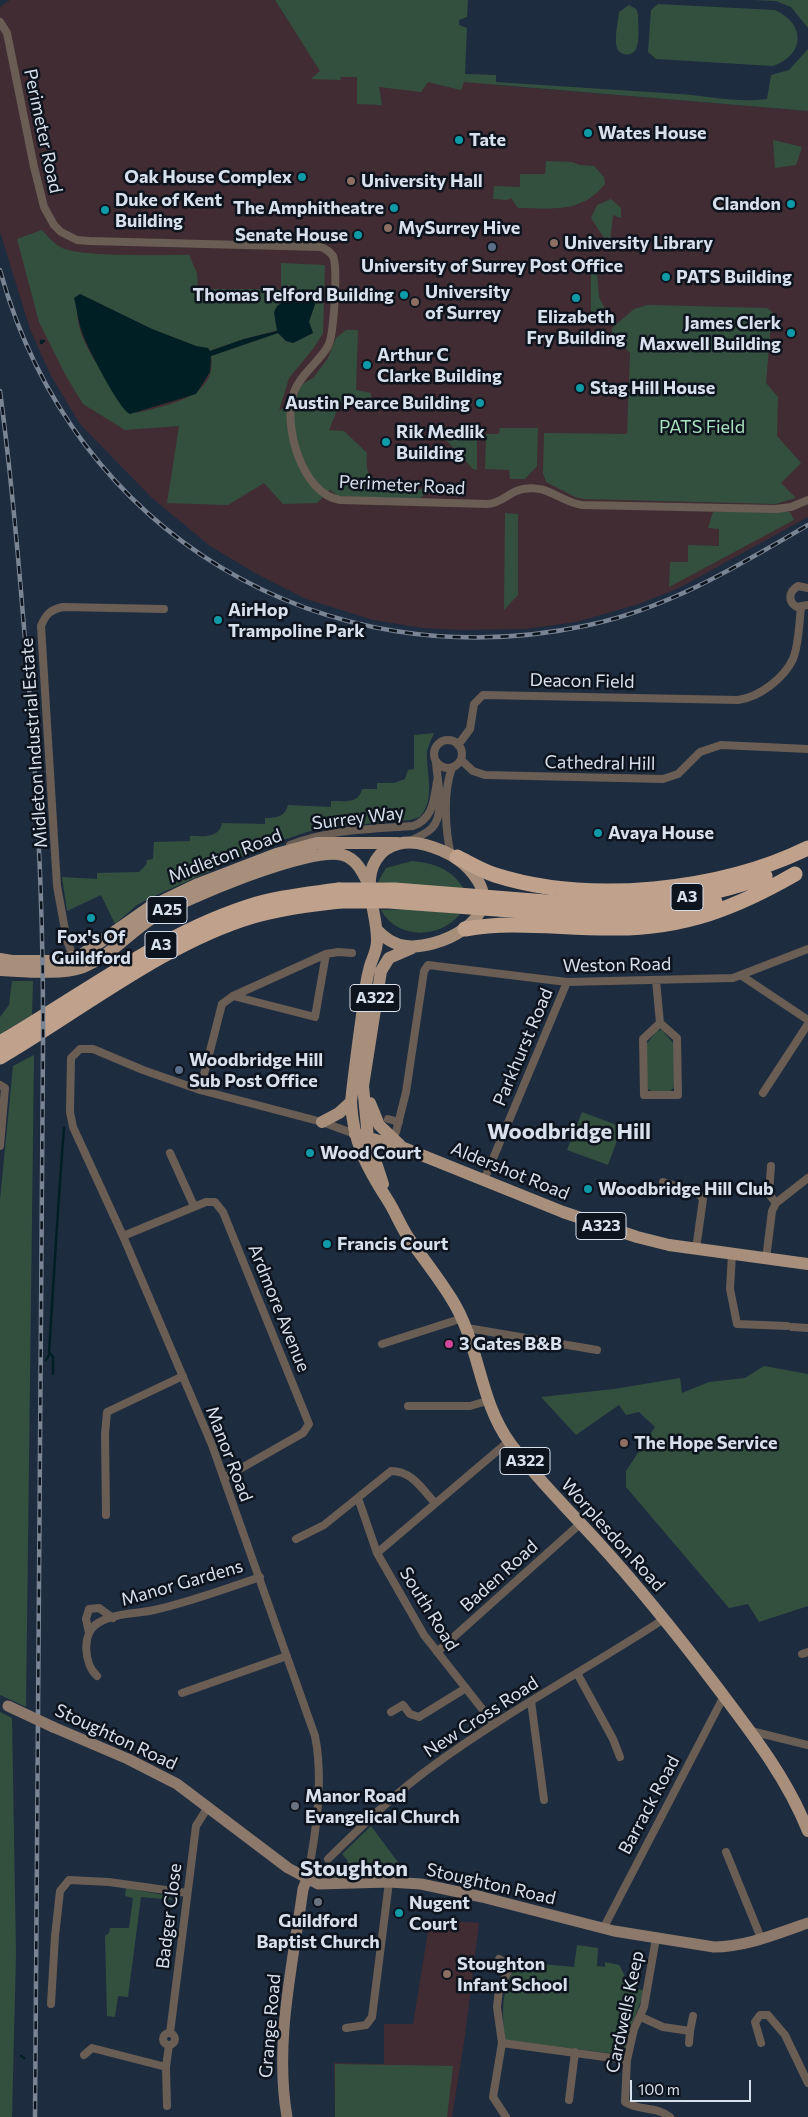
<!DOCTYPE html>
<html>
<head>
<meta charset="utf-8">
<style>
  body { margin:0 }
  #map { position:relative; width:808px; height:2117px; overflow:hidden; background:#1e2c3f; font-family:Commissioner,sans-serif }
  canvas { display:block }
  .scale { position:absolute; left:630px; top:2080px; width:121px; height:22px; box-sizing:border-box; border:2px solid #d7e0ed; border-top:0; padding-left:6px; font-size:15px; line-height:18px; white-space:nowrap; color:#d7e0ed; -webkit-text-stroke:4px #0e141d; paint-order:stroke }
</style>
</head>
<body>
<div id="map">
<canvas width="808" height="2117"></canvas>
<div class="scale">100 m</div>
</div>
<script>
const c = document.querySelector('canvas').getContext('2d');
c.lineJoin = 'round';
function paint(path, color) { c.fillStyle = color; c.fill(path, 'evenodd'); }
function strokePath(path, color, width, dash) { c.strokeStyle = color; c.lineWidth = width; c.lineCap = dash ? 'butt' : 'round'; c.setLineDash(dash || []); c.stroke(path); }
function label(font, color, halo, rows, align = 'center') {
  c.font = font + ' Commissioner,sans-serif'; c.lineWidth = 5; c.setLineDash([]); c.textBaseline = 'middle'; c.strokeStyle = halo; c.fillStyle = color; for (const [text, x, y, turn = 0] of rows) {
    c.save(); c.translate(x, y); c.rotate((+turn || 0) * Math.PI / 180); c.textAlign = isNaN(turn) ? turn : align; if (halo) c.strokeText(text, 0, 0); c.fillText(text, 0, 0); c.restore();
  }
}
paint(new Path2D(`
  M10,0H275L321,71L496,75V85L808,111V517L679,588L639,604L576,622L526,629L461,630L423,628L373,620L306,599L255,573L210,546L151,497L80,424L50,374L30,329L0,232V7Z
  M430,1919L453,1925L455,1921L479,1923L465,2036L452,2117H335L334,2063L384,2064V2024H413Z`), '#402c32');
paint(new Path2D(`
  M275,0H468L467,17L459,20V25L467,28L465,74L496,75V82C557,86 618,90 680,94C712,96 733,103 767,99L771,75L789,70L808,49V111L464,82L461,90L428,82L421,92L379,87L382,105L357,104V77H340L341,80L311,79L320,71Z
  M753,0H808V28L791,7L776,1Z
  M658,4L775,10C806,24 805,55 773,66L656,59L648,52L651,10Z
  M629,5L636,9L638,14C638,24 640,40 636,49C632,57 620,56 617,48C614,38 618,22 619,12Z
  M773,140L802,147L796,165L775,168Z
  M546,161L572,162L580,165L594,166L604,177L605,184C581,214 552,208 518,208L511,198L507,200L493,199L494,186L520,187V174H545Z
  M611,199L621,208V218L613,215L610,241H606L591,218L597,205Z
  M42,230C48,237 53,243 62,248C82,257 162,255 189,255L197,273L198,289H281V263L325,265L323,333L313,349L289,378L279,411L296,398L301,385L314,377L328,358L336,338L346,330H358L356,390L371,393V399L340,403L329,430L344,431L367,453C365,471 369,487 391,480C404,496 404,495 423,488L426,490L425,494L419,499L338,496L330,490L317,503L283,504L264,483L228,505L167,503L179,426L125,430L83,404L66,376L39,322L17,239ZM80,294L152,329L209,351L244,339L278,330C267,296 289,301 315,304L309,322L313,333L293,343L286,341L278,333L211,356C218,398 166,405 137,413C114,387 79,350 77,313C77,307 79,300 80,294Z
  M591,272L597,273L599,297L605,309L597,320L591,322Z
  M648,305L767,308L772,312L766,383L778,397L777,436L801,463L781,483L796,498L775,504L583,499L575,497L546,482L543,473L544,433L627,434L630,353L612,333V328L634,309Z
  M465,427V434H477V470L473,469L435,428Z
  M500,428H538L537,466L525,479H510L509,470L485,469L486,434H499Z
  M713,512H790L794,520L669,587L670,562H688V545L719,546V529L708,528Z
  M505,513L518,514V595L504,610Z
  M434,733C432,739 428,745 427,752C426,774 436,798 420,817L410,820L329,827L307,832L268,845L148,899L137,905L115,924L101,895L67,911L62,877L97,879V873L139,872L146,865L147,860L153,859L154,842L190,841V836C203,836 219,839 222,823L265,824V818C276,818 285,817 288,805L331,807V801C344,801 359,804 362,789H377V783H394L405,779L408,770L414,769V735Z
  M412,861C434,863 452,869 464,889L378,882L386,868Z
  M406,909L460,914C440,939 397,940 381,910Z
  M12,981H33L32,1015L0,1034V1017L9,1005Z
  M662,1030L674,1044V1087L670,1092H653L648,1089L644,1047L657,1031Z
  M34,1055L26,1707L0,1695V1200L13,1066Z
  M582,1112L622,1127L608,1165L567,1150Z
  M764,1366L808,1374V1606L759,1622L748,1604L729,1608L626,1487V1471L655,1427L639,1412L626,1415L619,1405L576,1435L541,1397L614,1389L680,1378L682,1393L709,1382L745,1378Z
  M0,1712L12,1718L16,1954L12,2117H0Z
  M371,1826L409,1877L331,1879L348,1861L342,1854Z
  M126,1888L169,1896L173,1900L141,1897L128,1997L118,1996L115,2017L107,2016L105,1936L109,1933L110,1928H129L133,1898L125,1896Z
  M577,1945L598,1948L597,1966L605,1967V1962L619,1965C627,1978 628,1989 645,1990L631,2027L624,2055L505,2040C502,2013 500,1984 520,1962L574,1967Z
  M335,2064L453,2066L447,2117H335Z`), '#33503f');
paint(new Path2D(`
  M303,289L315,293V304L309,322L313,333L293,343L286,341L278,333L211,356L210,372L196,394L130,414C120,411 86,345 82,332C78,321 77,309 74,298L80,294L152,329L196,346L208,348L210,351L244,339L277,331L274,312L277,306Z`), '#001f24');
strokePath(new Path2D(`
  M41,341H44L41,343
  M46,1360L49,1355
  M53,1374V1357L49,1352C54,1277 58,1202 64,1128
  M21,2056L24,2058`), '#001f24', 2.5);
strokePath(new Path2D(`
  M0,22L7,33L34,167L44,207L54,225L61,232L77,240L89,241L321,247C326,249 330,252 333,256C338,268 334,335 328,346C319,362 300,375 294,392C282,425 302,494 340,500L488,504C502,503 510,491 523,489C548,484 560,502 582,505L776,509L791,507L808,500
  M808,588L798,586C788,592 788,602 797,607L808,605
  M434 754a14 14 0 1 1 28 0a14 14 0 1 1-28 0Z
  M458,745L470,729L474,704L483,695L738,700C760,697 784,678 793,659C799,644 799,624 801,608
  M461,760L473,771L485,775L663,779L678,774L700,752L721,745L808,749
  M408,842C416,838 426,834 432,828C446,813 437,780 436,762
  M290,845C330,829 371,829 413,826C433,819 434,800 437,781
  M451,855C445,830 443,791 452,768
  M74,958L67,941L57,886L41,626C46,614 50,610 63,607L164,609
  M742,976L808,1020
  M656,980L660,1023L677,1038L678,1095H644L643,1039L660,1023
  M233,996L315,1017L326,954
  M0,1085L5,1088L0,1146
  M200,1090L222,1004L233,996L326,954L338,952L352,953
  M763,1093L808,1024
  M388,1119L399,1122
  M396,1132L406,1092L424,971L428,965L567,982L733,978L808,949
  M170,1153L194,1206
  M771,1166L769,1194L776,1203
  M484,1180L567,982
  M663,1182L697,1192L703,1199L696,1249
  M123,1236L206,1202H215L223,1212L309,1424L303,1433L224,1478
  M732,1254L730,1289L737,1324L787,1326
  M766,1259L772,1211L776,1203L808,1178
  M792,1327L808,1328
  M467,1328L597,1350
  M382,1344L463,1318
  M408,1406H470L487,1401
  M358,1498L377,1553L424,1635L494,1724
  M106,1515L105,1434L107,1412L183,1376
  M296,1539L324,1525L391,1471C412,1471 422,1489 435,1503
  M377,1553L509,1441
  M89,1633L86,1619L89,1609L99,1608L113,1618
  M437,1652L581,1523
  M802,1654L808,1652
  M577,1673L613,1739L620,1757
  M97,1676C84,1664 81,1633 98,1623C114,1613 136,1614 154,1610C190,1602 225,1589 260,1577
  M182,1693L287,1656
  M531,1701L544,1800
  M391,1712L403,1705L410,1714L419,1717L466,1688
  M751,1731L808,1745
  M726,1852L761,1938
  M328,1859C361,1827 393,1795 430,1768C505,1713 587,1669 664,1619
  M307,1879C316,1834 324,1781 315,1736L212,1445L123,1236L73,1127L70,1112L71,1058L80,1049H93L143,1070L200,1090L322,1122L355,1134
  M603,1929L724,1696
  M656,1938L644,2007L634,2029L627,2060L625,2102C638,2111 657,2106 670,2117
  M499,1959L511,1966L499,1989L497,2007L502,2043L493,2097L506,2117
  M51,2004L55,1936L60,1891L69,1880L109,1882L187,1893
  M641,2017L663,2027L690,2031L693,2016
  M346,2028L366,2025L372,2017L389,1882
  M170,2033L196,1826L208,1807
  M163 2039a6 6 0 1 1 12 0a6 6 0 1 1-12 0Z
  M502,2043L627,2060
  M689,2043L690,2031
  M761,2043L755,2022L760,2015H768L785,2035L808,2083
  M84,2055L92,2048L166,2067
  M569,2100L575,2052
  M167,2106L166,2067L169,2045`), '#695d54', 8);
strokePath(new Path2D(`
  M53,1727L128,1759L177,1784L288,1868L318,1884L389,1882L421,1884L482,1897L614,1931L714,1947C747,1947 778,1933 808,1923
  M287,2117C274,2042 293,1964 303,1889L307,1879`), '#8c796b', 11);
strokePath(new Path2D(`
  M377,930C384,938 395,945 406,946C437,950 502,921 478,881C466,861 448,851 426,845C408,840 387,842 376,860C361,884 378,915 377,941C377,952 371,960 369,970C365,985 364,1001 362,1015C358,1044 354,1073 351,1102C353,1142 366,1166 387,1199C395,1211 400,1225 408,1237C422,1257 438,1277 451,1298C480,1343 478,1399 510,1443C536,1478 568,1509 597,1541C640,1588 679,1637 717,1687C751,1732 787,1778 808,1831
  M0,959L12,961H50L80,956L150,907L198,884L276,854L317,843H398
  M0,970C24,971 61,975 83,967C109,957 128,934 151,919C181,900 311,845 343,855C357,859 363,873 369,885
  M370,1103L379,1125L400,1145
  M322,1122L339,1113L351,1102
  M355,1134L404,1148L563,1212L637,1237L669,1245L808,1264
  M383,1184L368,1138L363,1086L381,971L389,958L412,948`), '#a78f7c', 12);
strokePath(new Path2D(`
  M457,857C469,863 482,871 495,875C589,905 720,891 808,848
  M559,903C629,905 699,902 765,876
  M577,915L659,912L715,902
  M465,929C514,920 565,929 616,928C684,928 736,908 795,874
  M0,1043C84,995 163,932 257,904C284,896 311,894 339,890
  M0,1057C80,1010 165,942 253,916C282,908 311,904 340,901`), '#c0a28c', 15);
const rail = new Path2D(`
  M0,270C72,533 323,683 589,625C669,608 738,566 808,525
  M0,391C10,466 17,541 23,616C36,760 44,903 43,1046L35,2117`);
strokePath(rail, '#798595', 4.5);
strokePath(rail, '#0e141d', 2.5, [8]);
strokePath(new Path2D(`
  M8,1706L53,1727`), '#8c796b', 11);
strokePath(new Path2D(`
  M339,890H395L559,903
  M340,901H389L577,915`), '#c0a28c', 15);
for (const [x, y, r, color] of [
  [588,133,5,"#0f9aa8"],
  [459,140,5,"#0f9aa8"],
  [302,177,5,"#0f9aa8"],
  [351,181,5,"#8d6e63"],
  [791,204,5,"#0f9aa8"],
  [394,208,5,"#0f9aa8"],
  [105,210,5,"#0f9aa8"],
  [388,228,5,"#8d6e63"],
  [358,235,5,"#0f9aa8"],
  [554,243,5,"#8d6e63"],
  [492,247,5,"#5c6f8a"],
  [666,277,5,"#0f9aa8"],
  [404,295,5,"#0f9aa8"],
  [576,298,5,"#0f9aa8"],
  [415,302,5,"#8d6e63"],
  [791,333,5,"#0f9aa8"],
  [367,365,5,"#0f9aa8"],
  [580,388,5,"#0f9aa8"],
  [480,403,5,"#0f9aa8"],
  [386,442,5,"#0f9aa8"],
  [218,620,5,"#0f9aa8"],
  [598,833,5,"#0f9aa8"],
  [91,918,5,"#0f9aa8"],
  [179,1070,5,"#5c6f8a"],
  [310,1153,5,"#0f9aa8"],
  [588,1189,5,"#0f9aa8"],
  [327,1244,5,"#0f9aa8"],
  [449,1344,5,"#d1479c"],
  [624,1443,5,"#8d6e63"],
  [295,1806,5,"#6b7280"],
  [318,1902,5,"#6b7280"],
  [399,1913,5,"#0f9aa8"],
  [447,1974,5,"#8d6e63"]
]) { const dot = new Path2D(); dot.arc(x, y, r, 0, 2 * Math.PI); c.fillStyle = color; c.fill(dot); strokePath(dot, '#0e141d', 2); }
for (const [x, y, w] of [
  [687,897,32],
  [167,910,40],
  [161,945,32],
  [375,998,50],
  [601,1226,50],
  [525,1461,50]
]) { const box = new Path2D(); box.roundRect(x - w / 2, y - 13.5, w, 27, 4); c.fillStyle = '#0e141d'; c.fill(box); strokePath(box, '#d7e0ed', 1); }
label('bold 16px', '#d7e0ed', null, [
  ["A3",687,897],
  ["A25",167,910],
  ["A3",161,945],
  ["A322",375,998],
  ["A323",601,1226],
  ["A322",525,1461]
]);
label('18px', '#d7e0ed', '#0e141d', [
  ["Perimeter Road",43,131,78],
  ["Perimeter Road",402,485,3],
  ["Deacon Field",582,681,1],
  ["Midleton Industrial Estate",34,743,-94],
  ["Cathedral Hill",600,763,1],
  ["Surrey Way",358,818,-7],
  ["Midleton Road",225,856,-21],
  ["Weston Road",617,965,-1],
  ["Parkhurst Road",523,1047,-67],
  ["Aldershot Road",510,1171,22],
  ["Ardmore Avenue",279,1308,68],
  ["Manor Road",229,1454,69],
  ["Worplesdon Road",613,1535,48],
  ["Baden Road",499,1576,-42],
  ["Manor Gardens",182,1583,-16],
  ["South Road",429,1609,58],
  ["New Cross Road",481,1717,-33],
  ["Stoughton Road",116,1737,25],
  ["Barrack Road",649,1805,-62],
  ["Stoughton Road",491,1884,13],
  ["Badger Close",169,1916,-83],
  ["Cardwells Keep",625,2012,-78],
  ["Grange Road",270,2026,-85]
]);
label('bold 18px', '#d7e0ed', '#0e141d', [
  ["Wates House",598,133],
  ["Tate",469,140],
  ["Oak House Complex",292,177,"right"],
  ["University Hall",361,181],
  ["Duke of Kent",115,200],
  ["Building",115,221],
  ["Clandon",781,204,"right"],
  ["The Amphitheatre",384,208,"right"],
  ["MySurrey Hive",398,228],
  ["Senate House",348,235,"right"],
  ["University Library",564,243],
  ["University of Surrey Post Office",492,266,"center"],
  ["PATS Building",676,277],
  ["University",425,292],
  ["of Surrey",425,313],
  ["Thomas Telford Building",394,295,"right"],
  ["Elizabeth",576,317,"center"],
  ["Fry Building",576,338,"center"],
  ["James Clerk",781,323,"right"],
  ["Maxwell Building",781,344,"right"],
  ["Arthur C",377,355],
  ["Clarke Building",377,376],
  ["Stag Hill House",590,388],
  ["Austin Pearce Building",470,403,"right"],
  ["Rik Medlik",396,432],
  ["Building",396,453],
  ["AirHop",228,610],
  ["Trampoline Park",228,631],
  ["Avaya House",608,833],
  ["Fox's Of",91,937,"center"],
  ["Guildford",91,958,"center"],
  ["Woodbridge Hill",189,1060],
  ["Sub Post Office",189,1081],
  ["Wood Court",320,1153],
  ["Woodbridge Hill Club",598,1189],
  ["Francis Court",337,1244],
  ["3 Gates B&B",459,1344],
  ["The Hope Service",634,1443],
  ["Manor Road",305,1796],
  ["Evangelical Church",305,1817],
  ["Nugent",409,1903],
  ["Court",409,1924],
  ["Guildford",318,1921,"center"],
  ["Baptist Church",318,1942,"center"],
  ["Stoughton",457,1964],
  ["Infant School",457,1985]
], 'left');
label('18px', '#a9e2be', '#0e141d', [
  ["PATS Field",702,427]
]);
label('bold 22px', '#d7e0ed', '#0e141d', [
  ["Woodbridge Hill",569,1132],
  ["Stoughton",354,1869]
]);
</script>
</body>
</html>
